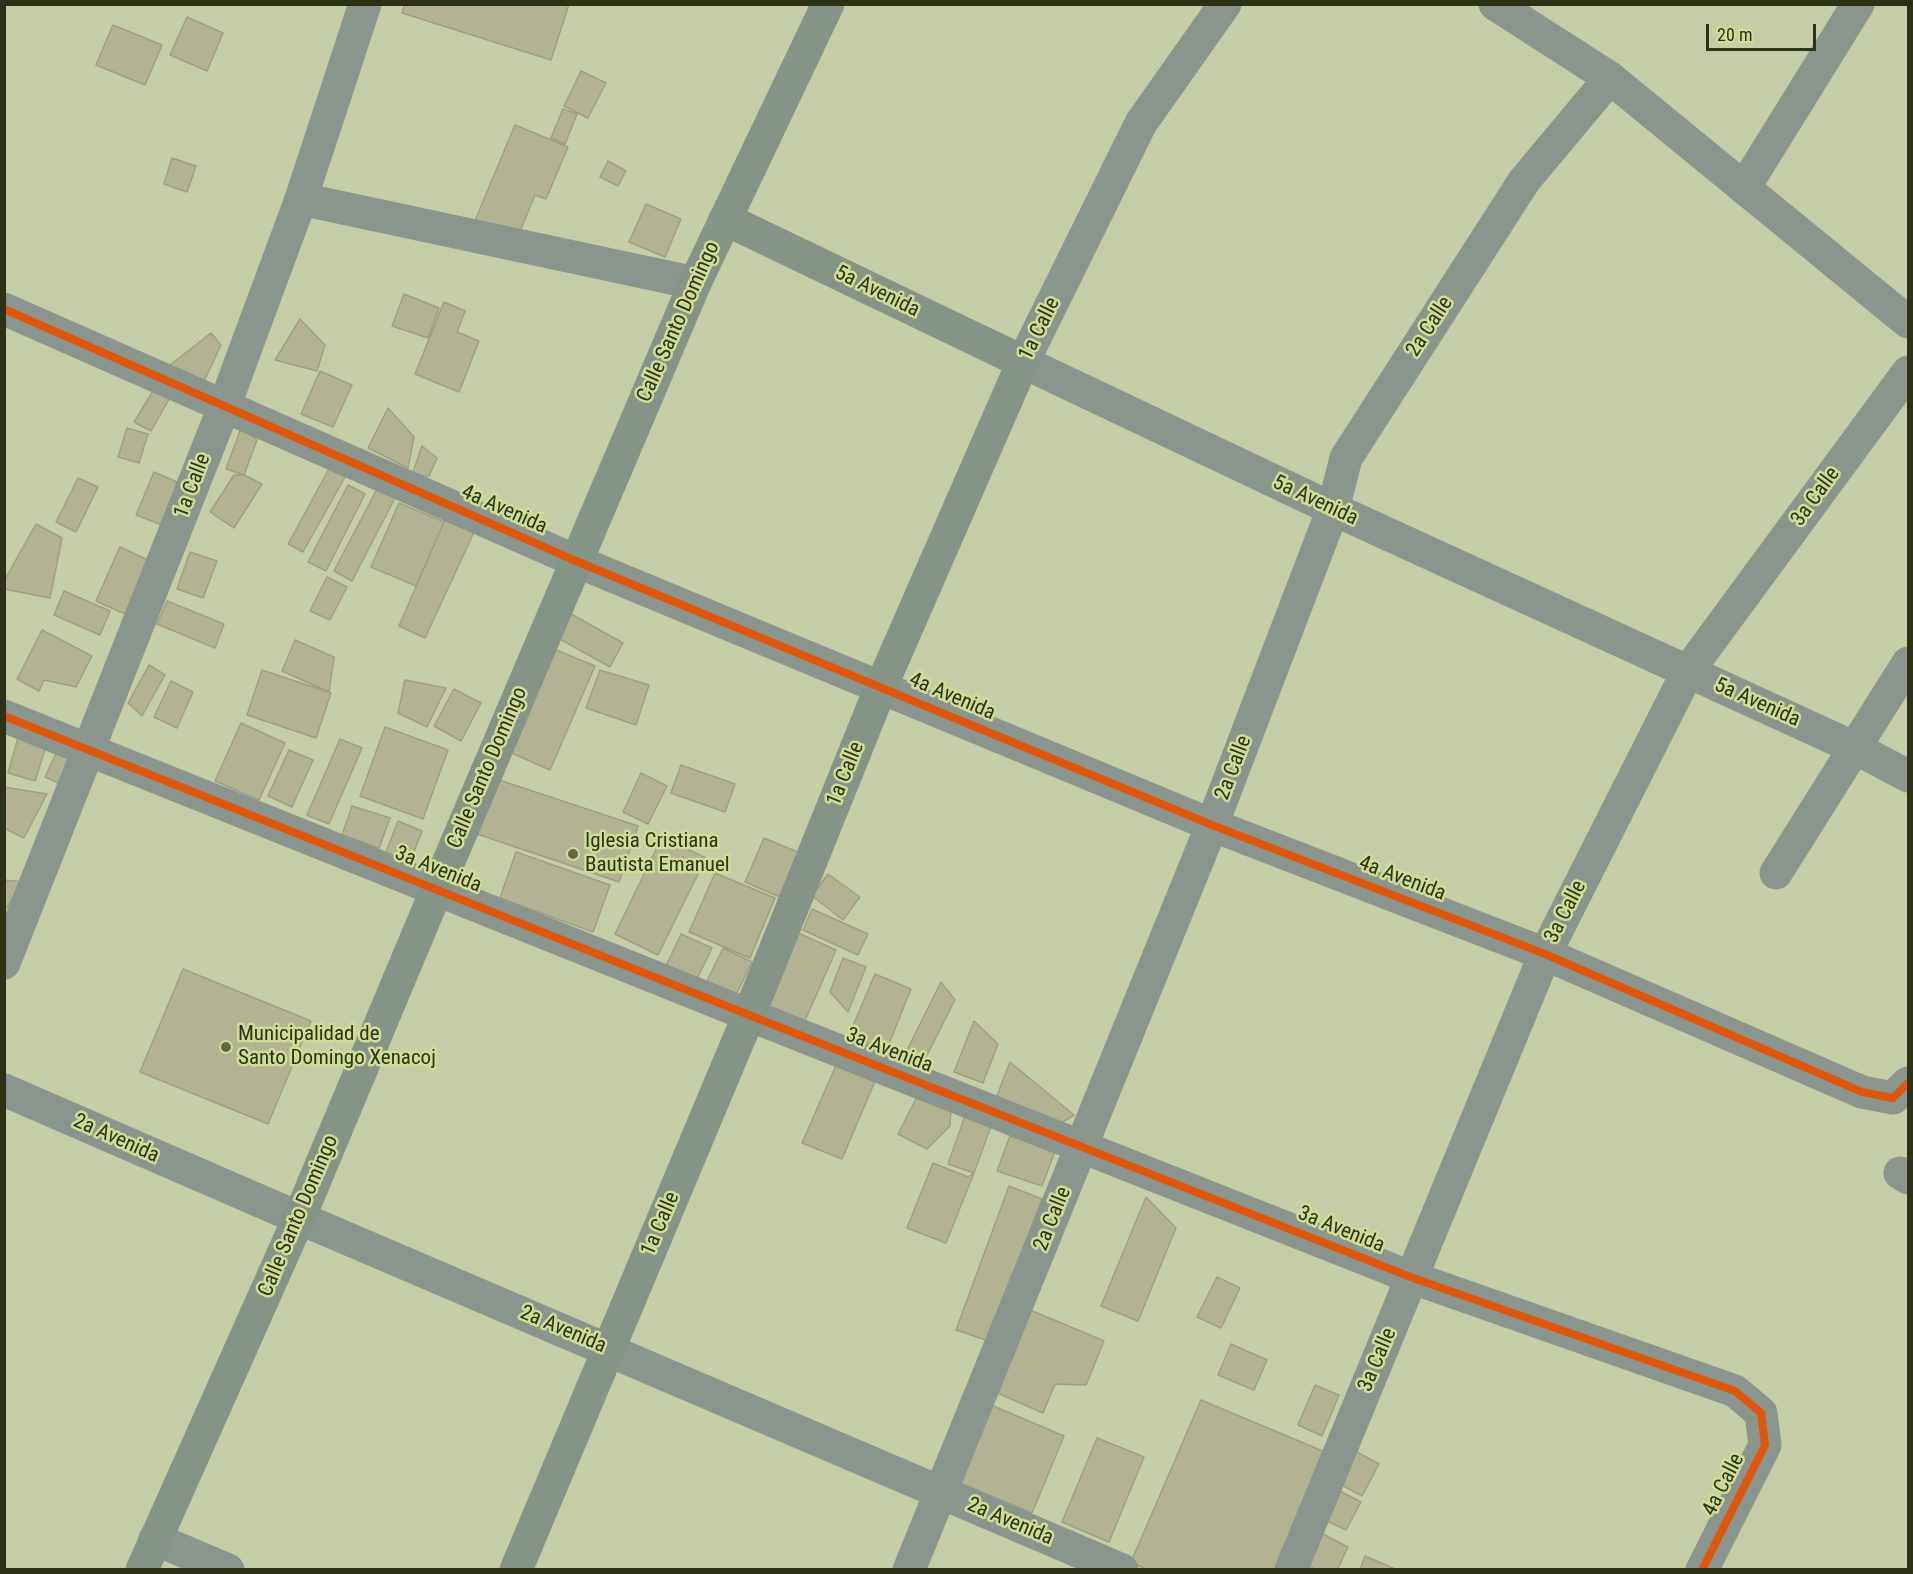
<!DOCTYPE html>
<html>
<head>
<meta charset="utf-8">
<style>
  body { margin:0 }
  #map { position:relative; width:1913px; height:1574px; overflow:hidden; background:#c5cda6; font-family:"Roboto Condensed",sans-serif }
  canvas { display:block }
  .frame { position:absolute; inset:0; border:6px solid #2d3216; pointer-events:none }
  .scale { position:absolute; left:1706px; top:24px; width:110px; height:27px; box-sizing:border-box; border:3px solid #2d3216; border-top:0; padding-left:8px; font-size:18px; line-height:21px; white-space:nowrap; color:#2d3216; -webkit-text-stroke:4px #cfdd96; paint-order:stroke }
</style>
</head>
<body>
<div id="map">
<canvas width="1913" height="1574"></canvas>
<div class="frame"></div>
<div class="scale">20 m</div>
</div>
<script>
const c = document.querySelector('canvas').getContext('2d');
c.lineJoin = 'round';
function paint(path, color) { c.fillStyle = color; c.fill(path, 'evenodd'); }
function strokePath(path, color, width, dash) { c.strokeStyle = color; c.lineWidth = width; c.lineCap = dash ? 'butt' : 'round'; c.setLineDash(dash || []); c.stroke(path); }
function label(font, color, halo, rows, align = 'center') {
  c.font = font + ' "Roboto Condensed",sans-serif'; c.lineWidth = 5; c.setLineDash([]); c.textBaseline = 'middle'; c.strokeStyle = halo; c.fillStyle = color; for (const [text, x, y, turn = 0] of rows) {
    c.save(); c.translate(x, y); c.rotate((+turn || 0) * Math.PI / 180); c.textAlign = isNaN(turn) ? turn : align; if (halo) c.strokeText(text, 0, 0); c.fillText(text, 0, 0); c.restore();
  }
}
const building = new Path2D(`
  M405,4H569L551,60L402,13Z
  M187,17L223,33L207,71L170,55Z
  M113,25L162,45L145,85L96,65Z
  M581,71L606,83L588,118L564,106Z
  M563,109L577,114L565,144L551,138Z
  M515,125L568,147L546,199L535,195L516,241L474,223Z
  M172,158L196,166L187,192L164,184Z
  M608,161L626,171L618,186L600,177Z
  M646,204L681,219L665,257L629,242Z
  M404,294L439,308L428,338L392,326Z
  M444,302L465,311L457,332L479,341L459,392L415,374Z
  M300,319L325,345L317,371L275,360Z
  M211,333L221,345L204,381L170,365Z
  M320,371L352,385L333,427L301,414Z
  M153,391L171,396L151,431L134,422Z
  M388,408L414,437L408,468L368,448Z
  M127,428L148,434L139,463L118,457Z
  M241,428L257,440L244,475L226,469Z
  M422,446L437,458L429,476L412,475Z
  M329,469L345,477L303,552L288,544Z
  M154,472L184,485L167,527L136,515Z
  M234,475H244L262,484L234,528L210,512Z
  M78,478L98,487L76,532L56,522Z
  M348,485L365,494L326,571L308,562Z
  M377,489L395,498L352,581L334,571Z
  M399,503L444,522L416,586L371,567Z
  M450,516L476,528L425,638L399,626L444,522Z
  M36,524L62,538L50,598L4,589V581Z
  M120,547L150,561L125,614L96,601Z
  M190,552L217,561L203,598L177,589Z
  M327,577L347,587L330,620L310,611Z
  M64,591L110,611L100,635L54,615Z
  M167,601L224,624L215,648L157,624Z
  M571,614L623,643L610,667L558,638Z
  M42,630L92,656L76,687L44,680L39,691L17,679Z
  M295,640L334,657L329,692L282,671Z
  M549,647L595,666L550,770L505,750Z
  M149,665L165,675L142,716L128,703Z
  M262,670L331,693L316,738L247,715Z
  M600,670L649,685L636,725L586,708Z
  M405,680L446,688L427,727L398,713Z
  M171,681L193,692L177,728L154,717Z
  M454,689L481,703L461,741L434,726Z
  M241,723L285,743L259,800L215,781Z
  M385,727L448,750L423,819L360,796Z
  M18,738L46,746L35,781L8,773Z
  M340,739L362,748L329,824L307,815Z
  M58,749L76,757L63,785L45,777Z
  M289,750L313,760L292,807L268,796Z
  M681,765L735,784L725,812L671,793Z
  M641,773L667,786L648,824L623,812Z
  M496,779L638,826L619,882L477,834Z
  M4,787L47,794L24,838L4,828Z
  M352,806L390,818L379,848L342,835Z
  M398,821L422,831L410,862L386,852Z
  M662,837L706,858L658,955L615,934Z
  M764,838L800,853L780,897L745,882Z
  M516,852L610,885L593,932L500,898Z
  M715,873L775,898L750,958L689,932Z
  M828,874L860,897L843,920L812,896Z
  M4,880L24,882L4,912Z
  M812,909L868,934L858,955L803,930Z
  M796,932L836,950L804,1023L764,1006Z
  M681,934L712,948L696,981L666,966Z
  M723,948L752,962L736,995L707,981Z
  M843,958L866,967L848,1012L830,992Z
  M183,969L311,1021L268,1124L140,1072Z
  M875,974L911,989L886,1051L849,1035Z
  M941,982L955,1000L922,1065L904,1056Z
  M974,1021L998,1044L983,1083L954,1072Z
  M1010,1062L1074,1115L1061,1123L996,1098Z
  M837,1063L876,1079L842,1159L802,1143Z
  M921,1089L951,1105L950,1126L927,1149L898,1134Z
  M965,1116L991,1126L974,1173L948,1164Z
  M1010,1136L1055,1151L1042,1186L997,1171Z
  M933,1163L968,1177L974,1173L946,1243L907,1228Z
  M1009,1186L1042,1199L989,1341L956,1330Z
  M1146,1197L1176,1228L1138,1321L1101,1306Z
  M1217,1277L1240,1288L1221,1328L1197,1317Z
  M1028,1309L1104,1341L1086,1385L1055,1384L1043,1413L993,1391Z
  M1231,1344L1267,1360L1254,1390L1218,1375Z
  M1315,1385L1339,1395L1322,1436L1298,1425Z
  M1201,1400L1332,1455L1282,1570H1148L1131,1562Z
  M991,1405L1064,1436L1032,1513L958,1482Z
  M1097,1438L1144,1457L1109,1542L1062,1522Z
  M1355,1451L1379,1464L1362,1496L1338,1483Z
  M1334,1488L1361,1502L1346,1530L1319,1517Z
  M1319,1532L1348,1547L1337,1570H1316L1303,1563Z
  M1365,1556L1395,1569V1570H1360Z`);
paint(building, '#b3b394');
strokePath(building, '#9f9f80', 1.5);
strokePath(new Path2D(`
  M1225,4L1141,123L1023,362L1333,509L1855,748L1908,776
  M1495,4L1610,78L1908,322
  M1744,188L1858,4
  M301,199L695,283
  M4,309L576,561L1212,825L1545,954L1862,1092L1893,1098L1908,1083
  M4,716L749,1015L1413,1278L1735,1391L1761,1413L1765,1445L1702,1570
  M1776,873L1908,663
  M4,963L224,407L301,199L365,4
  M4,1090L299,1218L1122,1570
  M1900,1173L1908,1178
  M155,1539L228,1570
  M909,1570L1212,825L1333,509L1346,458L1524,181L1610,78
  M1291,1570L1545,954L1688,671L1908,372`), '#8a968d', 33);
strokePath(new Path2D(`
  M142,1570L299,1218L437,889L695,283L828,4
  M516,1570L749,1015L881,687L1023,362L725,219`), '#869487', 33);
strokePath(new Path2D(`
  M4,309L576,561L1212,825L1545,954L1862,1092L1893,1098L1908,1083
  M4,716L749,1015L1413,1278L1735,1391L1761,1413L1765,1445L1702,1570`), '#df570c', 8);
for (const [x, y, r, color] of [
  [573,854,6,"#626848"],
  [226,1047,6,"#626848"]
]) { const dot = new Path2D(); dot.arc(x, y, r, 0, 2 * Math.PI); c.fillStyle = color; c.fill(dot); strokePath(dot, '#cfdd96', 2); }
label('21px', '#2d3216', '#cfdd96', [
  ["5a Avenida",877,292,26],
  ["Calle Santo Domingo",679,322,-66],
  ["2a Calle",1430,327,-57],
  ["1a Calle",1040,329,-64],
  ["1a Calle",193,486,-69],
  ["3a Calle",1816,497,-54],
  ["5a Avenida",1315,501,25],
  ["4a Avenida",504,510,24],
  ["4a Avenida",952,697,23],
  ["5a Avenida",1757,703,24],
  ["Calle Santo Domingo",488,768,-67],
  ["2a Calle",1234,768,-69],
  ["1a Calle",846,774,-68],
  ["3a Avenida",438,870,22],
  ["4a Avenida",1402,879,21],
  ["3a Calle",1566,912,-63],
  ["3a Avenida",889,1051,21],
  ["2a Avenida",116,1139,24],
  ["Calle Santo Domingo",299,1216,-67],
  ["2a Calle",1053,1219,-68],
  ["1a Calle",661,1224,-67],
  ["3a Avenida",1341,1230,22],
  ["2a Avenida",563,1330,23],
  ["3a Calle",1378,1360,-67],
  ["4a Calle",1724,1485,-63],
  ["2a Avenida",1010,1522,23]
]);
label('21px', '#2d3216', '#cfdd96', [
  ["Iglesia Cristiana",585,842],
  ["Bautista Emanuel",585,866],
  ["Municipalidad de",238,1035],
  ["Santo Domingo Xenacoj",238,1059]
], 'left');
</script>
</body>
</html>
